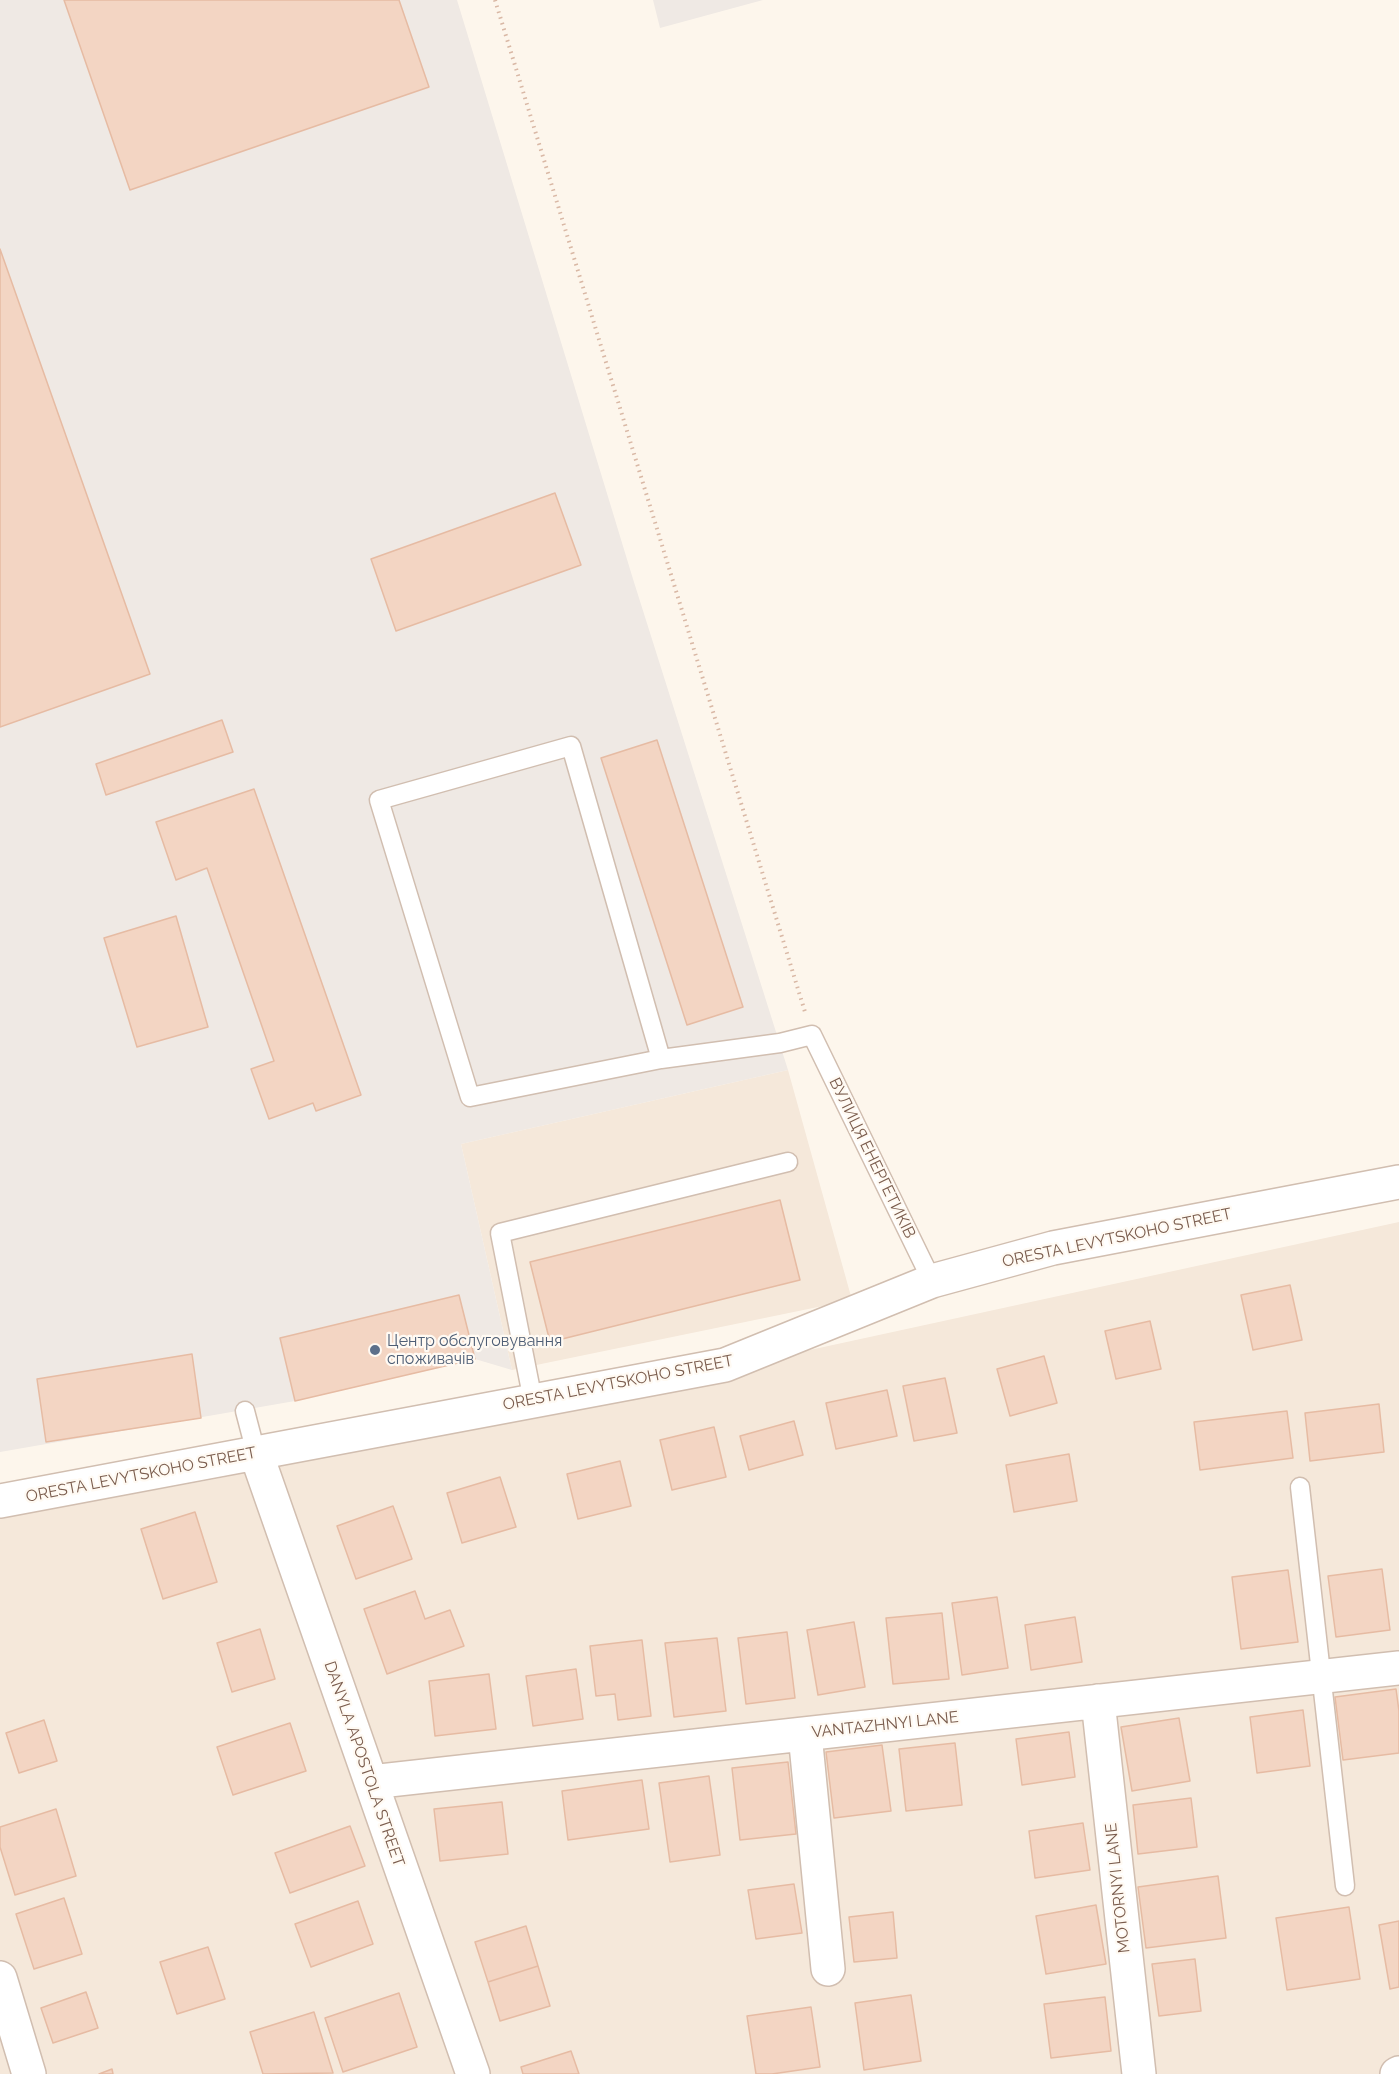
<!DOCTYPE html>
<html>
<head>
<meta charset="utf-8">
<style>
  body { margin:0 }
  canvas { display:block; background:#fdf6ec }
</style>
</head>
<body>
<canvas width="1399" height="2074"></canvas>
<script>
const c = document.querySelector('canvas').getContext('2d');
c.lineJoin = 'round';
function paint(path, color) { c.fillStyle = color; c.fill(path, 'evenodd'); }
function strokePath(path, color, width, dash) { c.strokeStyle = color; c.lineWidth = width; c.lineCap = dash ? 'butt' : 'round'; c.setLineDash(dash || []); c.stroke(path); }
function label(font, color, halo, rows, align = 'center') {
  c.font = font + ' Raleway,sans-serif'; c.lineWidth = 4.5; c.setLineDash([]); c.textBaseline = 'middle'; c.strokeStyle = halo; c.fillStyle = color; for (const [text, x, y, turn = 0] of rows) {
    c.save(); c.translate(x, y); c.rotate((+turn || 0) * Math.PI / 180); c.textAlign = isNaN(turn) ? turn : align; if (halo) c.strokeText(text, 0, 0); c.fillText(text, 0, 0); c.restore();
  }
}
paint(new Path2D(`
  M788,1070L852,1300L512,1370L461,1144Z
  M1399,1222V2074H0V1518L216,1479Z`), '#f5e8da');
paint(new Path2D(`
  M0,0H457L633,579L788,1070L461,1144L512,1370L475,1359L295,1401L0,1452Z
  M653,0H763L660,28Z`), '#efe9e4');
const building = new Path2D(`
  M64,0H399L429,87L130,190Z
  M0,249L150,674L0,727Z
  M555,493L581,565L396,631L371,559Z
  M222,720L233,752L106,795L96,764Z
  M657,740L743,1007L687,1025L601,758Z
  M254,789L361,1095L316,1111L313,1103L269,1119L251,1069L274,1061L207,868L176,880L156,822Z
  M176,916L208,1027L137,1047L104,938Z
  M780,1200L800,1280L550,1342L530,1262Z
  M1290,1285L1302,1340L1253,1350L1241,1295Z
  M459,1295L475,1359L295,1401L280,1338Z
  M1150,1321L1161,1369L1116,1379L1105,1331Z
  M192,1354L201,1418L46,1442L37,1379Z
  M1044,1356L1057,1403L1010,1416L997,1369Z
  M945,1378L957,1433L914,1441L903,1386Z
  M887,1390L897,1436L836,1449L826,1403Z
  M1379,1404L1384,1452L1310,1461L1305,1413Z
  M1287,1411L1293,1458L1200,1470L1194,1422Z
  M794,1421L803,1455L749,1470L740,1436Z
  M714,1427L726,1477L672,1490L660,1440Z
  M1069,1454L1077,1501L1014,1512L1006,1465Z
  M620,1461L631,1506L578,1519L567,1474Z
  M500,1477L516,1527L462,1543L447,1493Z
  M393,1506L412,1559L356,1579L337,1526Z
  M195,1512L217,1582L163,1599L141,1529Z
  M1382,1569L1390,1630L1336,1637L1328,1576Z
  M1288,1570L1298,1642L1241,1649L1232,1577Z
  M415,1591L425,1619L450,1610L464,1646L387,1674L364,1609Z
  M997,1597L1008,1668L962,1675L952,1603Z
  M942,1613L949,1679L893,1684L886,1618Z
  M1075,1617L1082,1662L1031,1670L1025,1625Z
  M854,1622L865,1687L818,1695L807,1630Z
  M260,1629L275,1679L232,1692L217,1643Z
  M787,1632L795,1698L746,1704L738,1638Z
  M717,1638L726,1711L674,1717L665,1643Z
  M642,1640L651,1716L618,1720L615,1694L596,1696L590,1646Z
  M576,1669L583,1719L533,1726L526,1676Z
  M489,1674L496,1729L435,1736L429,1681Z
  M1396,1689L1399,1711V1753L1343,1760L1335,1697Z
  M1303,1710L1310,1766L1257,1773L1250,1717Z
  M1179,1718L1190,1781L1132,1791L1121,1727Z
  M44,1720L57,1761L19,1773L6,1733Z
  M290,1723L306,1771L233,1795L217,1747Z
  M1069,1732L1075,1777L1022,1785L1016,1739Z
  M955,1743L962,1805L906,1811L899,1749Z
  M882,1745L891,1811L834,1818L826,1752Z
  M788,1762L796,1834L740,1840L732,1768Z
  M709,1776L720,1855L670,1862L659,1783Z
  M642,1780L649,1829L568,1840L562,1791Z
  M1191,1798L1197,1847L1138,1854L1133,1805Z
  M502,1802L508,1854L440,1861L434,1809Z
  M56,1809L76,1876L15,1895L0,1847V1827Z
  M1083,1823L1090,1870L1035,1878L1029,1831Z
  M350,1826L365,1866L290,1893L275,1853Z
  M1218,1876L1226,1938L1146,1948L1138,1887Z
  M794,1884L802,1933L756,1939L748,1890Z
  M64,1898L82,1954L34,1969L16,1914Z
  M358,1901L373,1944L311,1967L295,1924Z
  M1096,1905L1106,1964L1046,1974L1036,1916Z
  M1349,1907L1360,1979L1287,1990L1276,1918Z
  M893,1912L897,1958L854,1962L849,1917Z
  M1399,1921V1987L1390,1989L1379,1925Z
  M526,1926L538,1966L488,1982L475,1942Z
  M208,1947L225,1999L177,2014L160,1962Z
  M1195,1959L1201,2011L1159,2016L1152,1964Z
  M538,1966L550,2006L500,2021L488,1982Z
  M86,1992L98,2028L53,2043L41,2008Z
  M399,1993L417,2047L343,2072L325,2018Z
  M911,1995L921,2061L864,2070L855,2003Z
  M1105,1997L1111,2051L1051,2058L1044,2004Z
  M811,2007L820,2067L772,2074H756L747,2016Z
  M314,2012L333,2073L263,2074L250,2032Z
  M571,2051L579,2074H523L521,2067Z
  M112,2069L113,2074H99Z`);
paint(building, '#f3d5c3');
strokePath(building, '#e6bba3', 1.5);
const service = new Path2D(`
  M571,746L661,1059L470,1097L379,800Z
  M661,1059L780,1043L812,1035L932,1281
  M533,1401L500,1233L788,1162
  M245,1411L256,1453
  M1300,1487L1345,1886`);
const minor = new Path2D(`
  M256,1453L473,2074
  M0,1501L725,1365L932,1281L1053,1248L1399,1182
  M1098,1701L1139,2074
  M805,1734L828,1969
  M371,1782L1399,1668
  M0,1978L29,2074
  M1397,2074L1399,2073`);
strokePath(service, '#d1beb0', 21);
strokePath(minor, '#d1beb0', 36);
strokePath(new Path2D(`
  M495,0L805,1012`), '#d9b8a5', 4, [1.5, 4.5]);
strokePath(service, '#fff', 18);
strokePath(minor, '#fff', 33);
for (const [x, y, r, color] of [
  [375,1350,6,"#5c6f8a"]
]) { const dot = new Path2D(); dot.arc(x, y, r, 0, 2 * Math.PI); c.fillStyle = color; c.fill(dot); strokePath(dot, '#fffaf3', 2); }
label('16px', '#7a5c4d', '#fffaf3', [
  ["ВУЛИЦЯ ЕНЕРГЕТИКІВ",872,1158,64],
  ["ORESTA LEVYTSKOHO STREET",1117,1238,-12],
  ["ORESTA LEVYTSKOHO STREET",618,1383,-11],
  ["ORESTA LEVYTSKOHO STREET",141,1475,-11],
  ["VANTAZHNYI LANE",885,1725,-6],
  ["DANYLA APOSTOLA STREET",364,1764,71],
  ["MOTORNYI LANE",1118,1888,-96]
]);
label('16px', '#4e5e75', '#fffaf3', [
  ["Центр обслуговування",387,1341],
  ["споживачів",387,1359]
], 'left');
</script>
</body>
</html>
